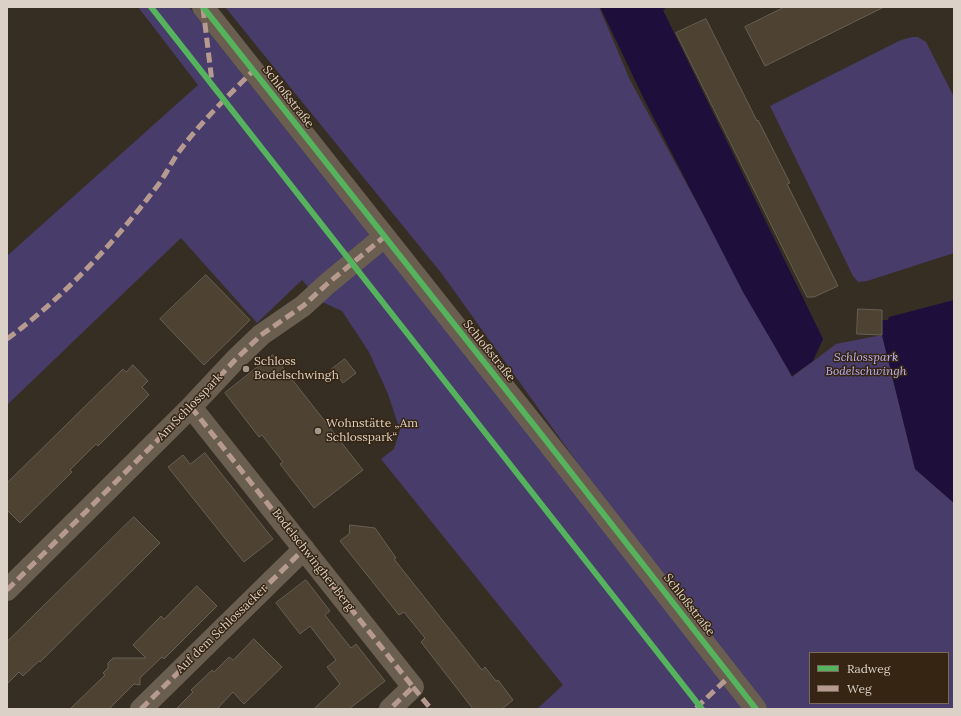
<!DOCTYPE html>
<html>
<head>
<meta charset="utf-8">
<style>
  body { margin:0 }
  #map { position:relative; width:961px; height:716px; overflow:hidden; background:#372e23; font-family:Lora,serif }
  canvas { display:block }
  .frame { position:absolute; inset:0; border:8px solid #dcd1c6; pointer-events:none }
  .legend { position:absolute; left:809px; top:652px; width:140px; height:52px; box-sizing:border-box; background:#352512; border:1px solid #786a5a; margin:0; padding:5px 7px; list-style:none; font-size:12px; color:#dcd1c6 }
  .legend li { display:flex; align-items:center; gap:8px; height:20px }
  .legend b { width:20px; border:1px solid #786a5a }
</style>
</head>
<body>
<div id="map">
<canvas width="961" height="716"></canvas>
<div class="frame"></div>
<ul class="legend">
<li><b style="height:5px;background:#56b35d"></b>Radweg</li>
<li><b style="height:5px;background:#b69a8f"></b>Weg</li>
</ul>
</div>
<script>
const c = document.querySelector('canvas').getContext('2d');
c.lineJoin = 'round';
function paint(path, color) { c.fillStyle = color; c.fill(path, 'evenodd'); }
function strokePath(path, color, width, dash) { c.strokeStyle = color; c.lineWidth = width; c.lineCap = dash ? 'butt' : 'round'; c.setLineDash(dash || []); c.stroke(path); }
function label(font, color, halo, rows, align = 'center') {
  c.font = font + ' Lora,serif'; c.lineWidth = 3; c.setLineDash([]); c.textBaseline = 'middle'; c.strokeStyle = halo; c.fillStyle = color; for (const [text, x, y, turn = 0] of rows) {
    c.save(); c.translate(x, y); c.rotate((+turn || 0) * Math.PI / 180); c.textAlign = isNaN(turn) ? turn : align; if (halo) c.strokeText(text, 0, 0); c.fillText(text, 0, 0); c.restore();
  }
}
paint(new Path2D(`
  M138,7H189L389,259L728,673L442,274L225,7H599L630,80L792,377L836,344L882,335L915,469L954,503V709H537L563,685L381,459L394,449L400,430L388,394L369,352L342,311L320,301L302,280L257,323L181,238L7,405V256L198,85ZM810,653H948V703H810Z
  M912,37H918L926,42L954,97V253L867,281L858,282L853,276L770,106L901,40Z`), '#473c6a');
paint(new Path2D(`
  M600,7H667L663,10L823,339L813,361L792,376L743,292L644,99Z
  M954,300V503L915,469L882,335V320H888L889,317Z`), '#1e0e3c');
const building = new Path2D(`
  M785,7H884L765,66L745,27Z
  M706,19L757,121L758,120L790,183L787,184L838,286L814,297H807L676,33Z
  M206,275L250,320L204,365L160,319Z
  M858,309L882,310V335L857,334Z
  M273,355L363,470L314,508L280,464L283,462L262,435L259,437L225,393Z
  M345,359L356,373L343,383L332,369Z
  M133,365L148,381L142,387L149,395L98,446L96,444L70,470L72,472L20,523L7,510V483L123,369L126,372Z
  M205,453L273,539L244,562L168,467L183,455L190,464Z
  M134,517L160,543L40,662L39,661L23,676L19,672L7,684V642Z
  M350,525L375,528L396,558L394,559L482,670L485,667L496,681L498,680L513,700L502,709H473L421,642L425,638L404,612L399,615L340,541L349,534Z
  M306,580L330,611L325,615L339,633L351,648L356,644L385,681L349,709H314L340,684L327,667L336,660L310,626L300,634L276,603Z
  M197,586L217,606L164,659L162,657L140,678V685L134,684L109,709H70L105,675L103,673L108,668V663L113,658H146L133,645L161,616L164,619Z
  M254,639L282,667L244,704L233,692L217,709H176L193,692L191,690L212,670L214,672L229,657L233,660Z`);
paint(building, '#4e4232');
strokePath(building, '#675f56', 1);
strokePath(new Path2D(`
  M191,407L413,687L390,709
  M7,590L191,407L235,360L261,335L303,306L327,284L384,237
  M141,709L304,549`), '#695e50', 22);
strokePath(new Path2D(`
  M203,7L541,434L756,709`), '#695e50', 22);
strokePath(new Path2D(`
  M203,8L212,82
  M7,339C64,297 112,245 155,189C164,178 170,165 178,153C200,123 227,97 253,71
  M191,407L413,687L390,709
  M7,590L191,407L235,360L261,335L303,306L327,284L384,237
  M413,687L431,709
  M696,708L730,676
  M141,709L304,549`), '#b69a8f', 5, [10, 5]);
strokePath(new Path2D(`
  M151,7L702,709
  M203,7L541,434L756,709`), '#56b35d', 6);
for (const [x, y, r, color] of [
  [246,369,4,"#a2988d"],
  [318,431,4,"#a2988d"]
]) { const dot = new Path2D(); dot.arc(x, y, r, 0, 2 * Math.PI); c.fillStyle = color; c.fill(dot); strokePath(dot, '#352512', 1.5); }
label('12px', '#dcd1c6', '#352512', [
  ["Schloßstraße",288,97,52],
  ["Schloßstraße",489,351,51],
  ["Am Schlosspark",190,407,-46],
  ["Bodelschwingher Berg",313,560,52],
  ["Schloßstraße",689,605,52],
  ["Auf dem Schlossacker",222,629,-44]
]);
label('italic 12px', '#beb3f9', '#352512', [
  ["Schlosspark",866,358],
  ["Bodelschwingh",866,372]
]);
label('12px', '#dcd1c6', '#352512', [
  ["Schloss",254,362],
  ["Bodelschwingh",254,376],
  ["Wohnstätte „Am",326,424],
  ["Schlosspark“",326,438]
], 'left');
</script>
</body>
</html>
